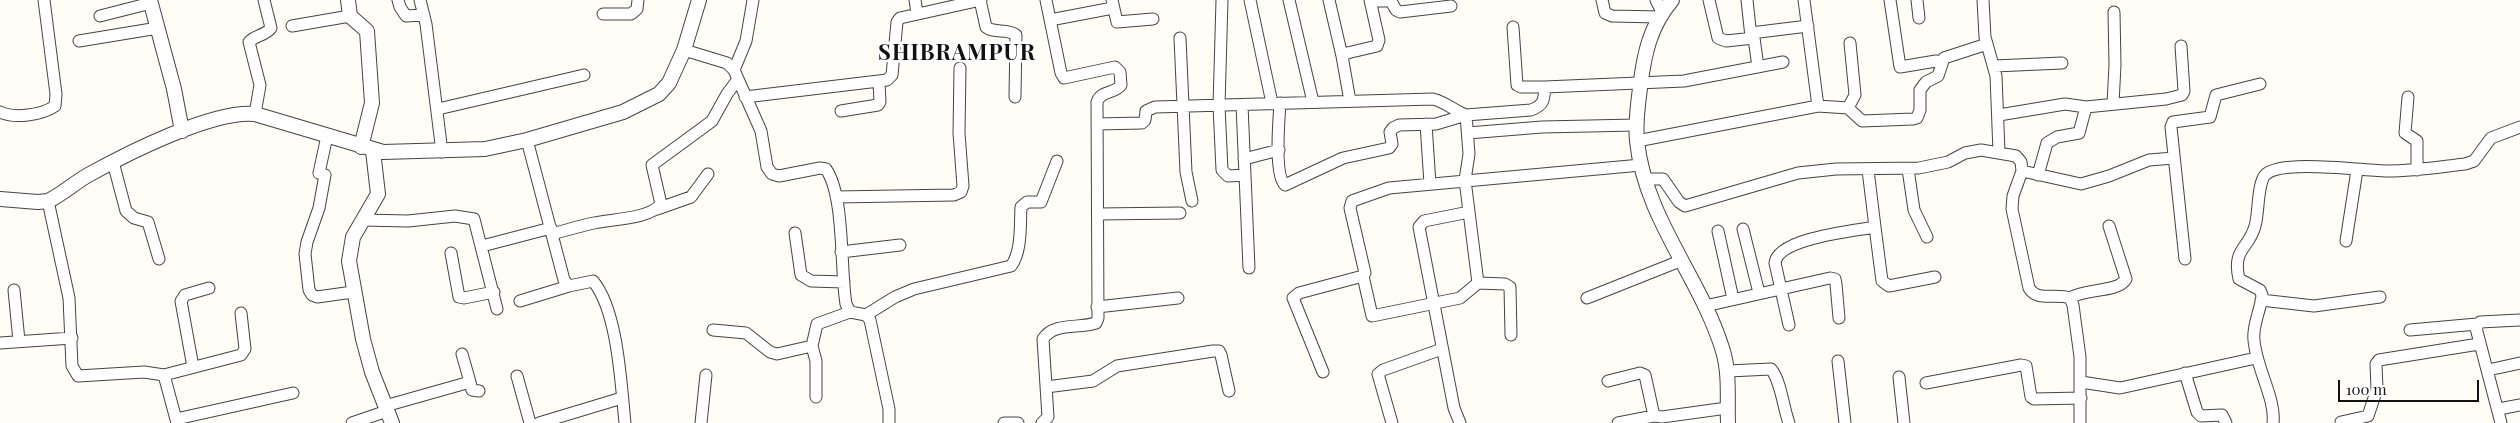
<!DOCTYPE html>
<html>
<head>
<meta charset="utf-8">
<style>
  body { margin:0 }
  #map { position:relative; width:2520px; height:423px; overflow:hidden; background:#fffdf5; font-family:"Playfair Display",serif }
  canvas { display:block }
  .scale { position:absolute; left:2338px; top:380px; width:141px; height:22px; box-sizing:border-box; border:2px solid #111; border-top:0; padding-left:6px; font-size:15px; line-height:18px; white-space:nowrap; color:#111; -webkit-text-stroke:4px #fff; paint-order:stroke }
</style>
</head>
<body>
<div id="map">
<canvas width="2520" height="423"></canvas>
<div class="scale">100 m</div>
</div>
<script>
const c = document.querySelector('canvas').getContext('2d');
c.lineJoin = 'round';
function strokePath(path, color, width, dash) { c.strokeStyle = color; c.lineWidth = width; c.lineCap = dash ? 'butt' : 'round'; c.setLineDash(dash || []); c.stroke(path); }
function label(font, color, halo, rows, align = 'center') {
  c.font = font + ' "Playfair Display",serif'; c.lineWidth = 5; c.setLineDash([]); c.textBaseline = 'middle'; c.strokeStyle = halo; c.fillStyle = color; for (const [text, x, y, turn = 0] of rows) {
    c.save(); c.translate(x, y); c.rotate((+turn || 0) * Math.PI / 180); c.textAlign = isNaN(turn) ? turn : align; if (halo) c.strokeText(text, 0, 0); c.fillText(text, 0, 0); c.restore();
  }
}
const minor = new Path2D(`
  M398,0L400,7L406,16L424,15
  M420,0L426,24L442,152
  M915,0L917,13
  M980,0L986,27C994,34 1007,28 1016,35L1015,97
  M1112,0L1117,22L1153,19
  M1222,0L1219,106L1222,170L1228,176L1245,175
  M1250,0L1272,103
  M1289,0L1313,102
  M1329,0L1342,56
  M1602,0L1605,13L1612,16L1659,17
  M1656,0L1662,12
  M1709,0L1718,38L1726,41L1754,38L1758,67
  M1747,0L1751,37
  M1804,0L1818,106
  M1890,0L1900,67L1936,61L1942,62
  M1917,0L1919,18
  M1983,0L1985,37L1996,76L1999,152
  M1371,1H1391L1396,10L1400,12L1451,6
  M603,14H631L637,9L638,0
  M100,16L151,3
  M1050,20L1113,8
  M292,26L350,16
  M1513,27L1517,85L1521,87H1545
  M1751,33L1808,26
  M1180,38L1186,172L1192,201
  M79,41L158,28
  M684,50L727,63L734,70L761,131L767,167L772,174L779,176L820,168L826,169C845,197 840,268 846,304L850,312L866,315L870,320L889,409V423
  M1994,66L2062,63
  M734,70L746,41L753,0
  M745,97L887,80L892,75L897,22L900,18L981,0
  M2408,97L2405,133L2417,141V170
  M1350,101L1342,56L1347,53L1377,46L1379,40L1370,0
  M1280,103C1279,119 1274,175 1285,185L1343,158L1389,148L1392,144L1390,132L1393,128L1399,125L1436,124L1466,115L1469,154L1465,180L1478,283L1460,298L1372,316L1363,276
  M2113,104L2115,65L2114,12
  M1242,105L1249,268
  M1848,108L1855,95L1850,43
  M438,109L584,75
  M841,111L878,105L880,102L879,83
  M0,112C14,119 42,115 55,106L56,94L44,0
  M255,114L260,85L249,42C255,35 265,36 271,28L264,0
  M1999,115L2065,104L2086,107
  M1097,124L1142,123L1145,120L1146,111L1155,107L1433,99C1446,102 1454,111 1466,115L1531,110C1544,105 1544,100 1545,87L1684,81L1783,62
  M1426,124L1430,184
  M1468,133L1542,127L1636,125
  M327,136L319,173L325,175L319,208L307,242L305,254L309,290L312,295L317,297L353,292
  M527,140L564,280L569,286L593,281C618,311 621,385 625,423
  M1637,141L1818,106L1848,108L1862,121L1913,119L1917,118L1920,110V90L1926,82L1938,76L1944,58L1987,44
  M1244,159L1279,150
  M113,162L126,211L134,218L148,222L159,259
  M1908,169L1914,210L1927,237
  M2022,171L2081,184L2109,176L2149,160L2174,158
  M2038,175L2047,143L2057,137L2079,133L2086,107L2166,99L2182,95L2184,91L2181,46
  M1644,179H1663L1679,202L1685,206L1798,173L1836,169L1919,168L1948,162L1965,153L1981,150L2016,156L2021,162L2022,171L2013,196L2012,209L2029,288C2037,302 2055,293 2070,298L2073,305L2080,357V423
  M836,197L954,195L961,192L963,186L959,133L960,68
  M48,201L69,298L72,366L78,376L144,372L164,375L177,423
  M657,209L691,197L708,174
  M1098,214L1180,213
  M362,220L408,221L455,216L474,219L497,309
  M1875,227L1882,281L1889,286L1935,277
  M1743,229L1759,293
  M1718,231L1733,299
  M795,233L801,275L811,281L844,282
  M552,234C566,230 580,226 594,223C612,219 650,219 661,204L652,165L712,121L727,94L738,79
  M2346,241L2357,170
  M482,246L551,228
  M841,252L900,245
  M451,253L459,297L464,298L494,292
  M2185,259L2171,127L2173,122L2210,117L2216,95L2260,84
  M1478,283L1505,284L1510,287L1511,335
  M14,290L19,341
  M1587,298L1680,261
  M2070,298C2085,288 2118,293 2126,279L2109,226
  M2261,300L2314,306L2380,297
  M520,301L569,286
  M1705,306L1830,278L1835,279L1836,284L1839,318
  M1097,307L1178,298
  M866,315L895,297L914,289L1011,266C1022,252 1020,224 1021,207L1027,202H1041L1057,161
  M1789,325L1775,263C1778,238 1854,231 1875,227L1868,170
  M713,330L746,333L770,352L777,354L812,346L817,324L850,312
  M2410,330L2477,324
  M0,343L72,338
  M812,346L816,361V397
  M462,354L470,382
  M1838,361L1845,423
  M193,367L181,301L185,295L209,288
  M2488,370L2520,363
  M1728,371L1771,369C1781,381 1783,407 1789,423
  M1323,372L1293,298L1299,293L1363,276L1365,273L1350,208L1352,201L1389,188L1641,165
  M2185,373L2197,412L2201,416L2222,415L2226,423
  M164,375L241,355L245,349L241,313
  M517,376L530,423
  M1899,377L1904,423
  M1608,381L1640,373L1645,375L1654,416L1662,417L1727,408
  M2081,382L2120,388L2256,358
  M1926,383L2021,365L2026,366L2031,397L2034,399L2081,398
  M1046,387L1093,381L1117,366L1213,351H1219L1221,355L1229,391
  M385,406L470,382L472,390L479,391
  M2499,409L2520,405
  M176,419L293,393
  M2341,422L2368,416L2377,389L2376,364L2379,360L2479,344
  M352,423L387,411
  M539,423L622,398
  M701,423L706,375
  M1004,423H1018
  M1042,423L1048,417L1043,339C1054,322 1078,329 1096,323L1098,318L1097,102C1101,90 1115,94 1121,85L1120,72L1115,67L1064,78L1061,73L1046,0
  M1392,423L1378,374L1383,370L1442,349
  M1460,423L1454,408L1419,227L1424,221L1469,212
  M1618,423L1654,416
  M2273,423C2276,399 2256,368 2254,340C2252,325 2261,310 2262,295L2260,290L2239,279C2232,248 2249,249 2255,226C2259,214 2257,182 2266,174C2284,159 2364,171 2388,171C2414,171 2439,167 2465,164L2474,161L2491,138L2520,127
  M2501,423L2476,328L2480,322L2520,320`);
const tertiary = new Path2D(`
  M150,0L174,89L182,131
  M348,0L350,16L367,31L372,103L361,147
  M1672,0C1650,26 1644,54 1640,88C1638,105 1635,123 1637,141C1645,219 1701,278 1723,351C1730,375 1727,399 1728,423
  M373,151L378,194L353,237L349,261L363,339L372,372L392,423
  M0,199L38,202L48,201C63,194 75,182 90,174C128,153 213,110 255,114L383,152L485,149L527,140L623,112L659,94L669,83L684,50L699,0`);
strokePath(minor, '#444', 13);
strokePath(tertiary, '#444', 16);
strokePath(minor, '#fff', 11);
strokePath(tertiary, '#fff', 14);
c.letterSpacing = '1px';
label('bold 22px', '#111', '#fff', [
  ["SHIBRAMPUR",957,53]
]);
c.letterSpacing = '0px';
</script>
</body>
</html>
